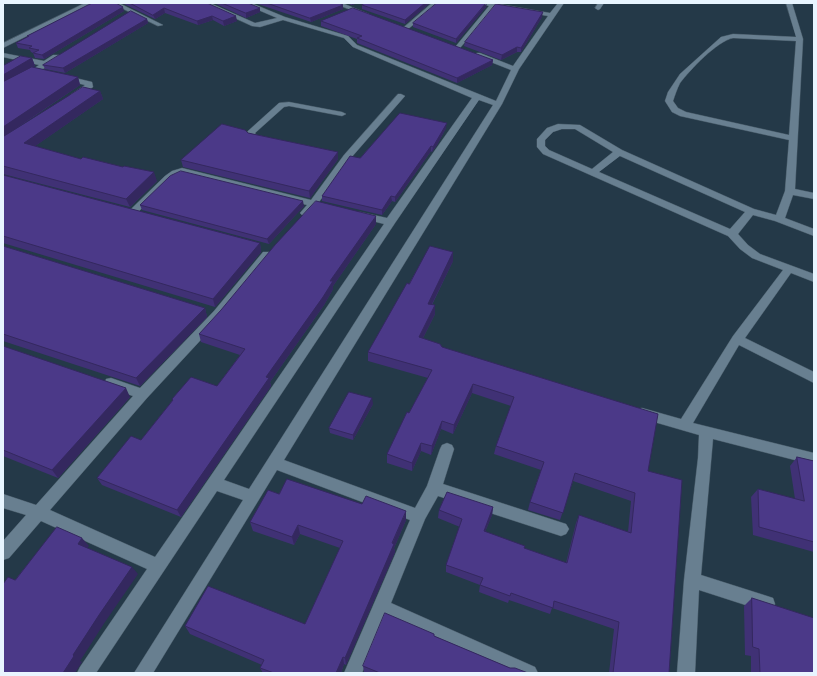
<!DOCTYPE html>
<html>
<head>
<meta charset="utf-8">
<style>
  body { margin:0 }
  #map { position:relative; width:817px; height:676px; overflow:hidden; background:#243948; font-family:"Archivo Narrow",sans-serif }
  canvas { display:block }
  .frame { position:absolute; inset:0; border:4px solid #e8f5ff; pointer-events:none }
</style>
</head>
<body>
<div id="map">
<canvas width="817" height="676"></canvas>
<div class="frame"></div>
</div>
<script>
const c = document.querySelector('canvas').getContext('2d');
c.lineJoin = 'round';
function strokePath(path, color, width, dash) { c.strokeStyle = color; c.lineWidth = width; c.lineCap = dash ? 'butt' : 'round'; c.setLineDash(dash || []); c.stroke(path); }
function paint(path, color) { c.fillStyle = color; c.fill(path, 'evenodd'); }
const minor = new Path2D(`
  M85,3H93L3,48V43Z
  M111,3H119L163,25L158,26Z
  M202,3H210L255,23L277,18L242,3H251L285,17L348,36L357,45L496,101L511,70L473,55L477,53H480L513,66L548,16L495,7L460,48H456V46L489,6L479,3H493L550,13L558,3H564L519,69L502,104L284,460L415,508L427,486L440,449L442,445L447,443L452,445L454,449L443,484L566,524L569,529L566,534L561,536L438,496L425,519L391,603L535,667L538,673H509L385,618L362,673H344L410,520L277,470L153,673H134L243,500L217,491L96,673H77L80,667L147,569L41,521L9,558L3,560V541L26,515L3,508V494L36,505L133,396L106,387L105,383L106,379L111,378L140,388L214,311L263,252H271L272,254L271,256L222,317L147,398L50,510L155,557L384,224L357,217L355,215L357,213L360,212L387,218L472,98L353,47L344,38L283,20L260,27L252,26ZM479,100L493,105L249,489L224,480L395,223Z
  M333,3H342L369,14L364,15Z
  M432,3H439L407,30H403V28Z
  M598,3H604L600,9L598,10L595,8Z
  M786,3H792L803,39L795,189L814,193V199L793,195L785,218L814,229V236L775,221L753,215L738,234L748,245L760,254L814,274V282L791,273L745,338L814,372V383L739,345L693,423L814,453V465L713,439L701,575L767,596L773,598L775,604L773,610L767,612L699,590L695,673H677L684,580L698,458L699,435L637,417L635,413L637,409L642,408L681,419L733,336L783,270L752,258L740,249L728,236L543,154L537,147V139L547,128L558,124L580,125L622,150L754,209L776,215L785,191L789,140L680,116L672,112L665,101L668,92L680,74L721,37L733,34L796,37ZM733,38L796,41L789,135L686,112L678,108L673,101C675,95 677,89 680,83C690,70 717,41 733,38ZM562,129H575L613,152L592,169L549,150L545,146V140L553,132ZM620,156L745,212L730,229L599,172Z
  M3,53L44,61L53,55H59L60,57L49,66L34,73L30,71L39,65L3,57Z
  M60,75H63L92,82L93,87L76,99H70V95L85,85L60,79Z
  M398,94H401L405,96L350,159L319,202L324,205L322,207H316L308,215H302L300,213L307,205L182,174L171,180L135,215H129L127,213L165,176L172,171L182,168L311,200L344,155Z
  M289,102L342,112L346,114L342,116L289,106L284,107L255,133L256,135L269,138L270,140L269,142L266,143L250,139L247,133L248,131L279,103Z`);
strokePath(minor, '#445764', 1);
paint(minor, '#687f90');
paint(new Path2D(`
  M122,3H207L237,21L224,26L213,20L198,25L165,13L155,19Z
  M214,3H248L260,12L246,18Z
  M255,3H339L343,9L311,22Z
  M346,3H358L352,5Z
  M430,3L405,24L362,9V5Z
  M486,7L456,43L413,27V23Z
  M124,11L44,59L35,58L33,53L31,52L30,50L18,48L16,43L27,37V36Z
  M542,17L521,52H517L501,60L464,46L465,42Z
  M147,19L148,23L65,73L45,69L43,65Z
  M321,21L493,60L492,65L457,83L357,43V39L321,26Z
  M32,58L35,66L32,67L78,77L80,85L4,137L100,91L103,99L35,146L157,181L130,207L3,174V66Z
  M446,128L437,145L432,152L431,151L395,202L392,201L382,215L322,201V196L360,158Z
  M248,133L338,152V159L310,198L183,167L181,160Z
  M3,175L260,243L261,252L215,307L3,243Z
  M140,205L304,206L269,244L142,210Z
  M376,224L333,286V289L324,305L270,382L271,386L181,517L102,485L97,478L141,440L172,401V399L217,386L240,355L201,342L199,334Z
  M3,246L205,308L207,317L140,386L3,341Z
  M453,261L432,305H435V314L423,338L442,347L648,471L669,673H609L614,629L552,608L550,614L509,600L508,603L479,592L480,585L446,572V565L460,527L438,518L439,510L493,507L492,515L485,532L524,548L566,563L576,523L579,515L628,532L631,501L573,481L560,520L528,510L530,502L541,470L494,454L496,446L511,406L472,393L453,434L441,429L431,455L421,451L412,471L387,463V454L428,378L368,361V352L409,284Z
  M3,346L130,397L58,478L3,456Z
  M373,404L353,440L330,433L329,428Z
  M797,457L814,461V552L753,535L751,497L758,489L795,499L790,466Z
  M279,494L406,520L394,548L395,552L346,665L344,664L341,673H263L260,668L262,665L190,634L185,626L305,624L340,548L300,534L294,545L253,531L250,522Z
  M752,598L814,673H751V656L745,655L744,606Z
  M434,636L510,668L528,673H366L364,672L363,666Z`), '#403175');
paint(new Path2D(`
  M352,3H358L352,5Z
  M425,3H430L405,24V20Z
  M487,3L486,7L456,43V39Z
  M343,5V9L311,22L310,18Z
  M123,7L124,11L44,59L42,55Z
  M164,8L165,13L155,19L153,15Z
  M260,8V12L246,18V13Z
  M543,12L542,17L521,52V48Z
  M212,16L213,20L198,25L197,21Z
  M236,16L237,21L224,26L223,21Z
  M147,19L148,23L65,73L63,68Z
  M517,47V52L501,60L502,55Z
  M32,58L35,66L3,84V75Z
  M493,60L492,65L457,83V78Z
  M78,77L80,85L3,137V127Z
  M100,91L103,99L28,151L24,143Z
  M447,123L446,128L437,145L432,152L433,147Z
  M431,146V151L395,202V197Z
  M338,152V159L310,198L309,191Z
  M154,172L157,181L130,207L126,199Z
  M391,196L392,201L382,215V210Z
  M303,201L304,206L269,244L267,239Z
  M376,216V224L333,286V289L324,305L270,382L271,386L181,517L177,510L330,281Z
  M260,243L261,252L215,307L213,299Z
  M453,252V261L428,312V304Z
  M435,305V314L419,346V337Z
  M205,308L207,317L140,386L136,378Z
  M473,384L472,393L453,434L454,425Z
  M126,388L130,397L58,478L52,470Z
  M372,398L373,404L353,440V435Z
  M442,421L441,429L431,455L432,446Z
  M421,443V451L412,471V463Z
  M493,507L492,515L482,539L484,531Z
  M406,511V520L394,548L395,552L346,665L345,658Z
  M298,525L300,534L294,545L292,537Z
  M82,538L89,546L84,552L78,544Z
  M132,567L138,574L105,622L80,661L82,662L75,673H63L73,655L99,615Z
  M343,657L344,664L341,673H336Z`), '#34285f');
const building = new Path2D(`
  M93,3H116L123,7L42,55L33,53L39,50L29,48L32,46L16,43L29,36H27L88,5Z
  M130,3H207L236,16L223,21L212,16L197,21L164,8L153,15Z
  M222,3H248L260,8L246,13Z
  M267,3H339L343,5L310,18Z
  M365,3H425L405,20L362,5Z
  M437,3H486L456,39L413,23Z
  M496,4L543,12L521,48L517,47L502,55L465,42Z
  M353,8L493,60L457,78L357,38L362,36L321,21Z
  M131,11L147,19L63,68L43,65Z
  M21,56L32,58L3,75V66Z
  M32,67L78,77L3,127V82Z
  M83,87L100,91L24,143L81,159L83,157L123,167L124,166L154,172L126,199L3,166V137Z
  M400,113L447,123L437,140L433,147L431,146L395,197L391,196L382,210L322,196L350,156L360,158Z
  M222,124L245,130L248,133L338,152L309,191L181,160Z
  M181,171L303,201L267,239L140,205L170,176Z
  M3,175L260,243L213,299L3,236Z
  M316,201L376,216L330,281H333L323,297L266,377L269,378L177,510L97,478L131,436L141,440L173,400L172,399L191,377L217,386L245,349L199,334L221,310L275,245Z
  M3,246L205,308L136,378L3,334Z
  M430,246L453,252L428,304L435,305L419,337L440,344L442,347L658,414L648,471L682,480L669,673H613L619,622L554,601L553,608L511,593L510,596L480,585L483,578L446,565L462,519L439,510L447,492L493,507L484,531L525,546L524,548L567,563L579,515L631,533L635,493L575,473L563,513L530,502L544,462L496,446L514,397L473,384L454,425L442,421L432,446L421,443L412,463L387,454L407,412L409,413L432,370L368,352L407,283L409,284Z
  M3,346L126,388L52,470L3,450Z
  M349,392L372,398L353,435L329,428Z
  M797,457L814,461V542L759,527L758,489L804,501Z
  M287,479L362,504L366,496L406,511L392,543L394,544L345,658L343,657L336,673H274L260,668L264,660L185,626L208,586L305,624L343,541L298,525L292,537L250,522L268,490L279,494Z
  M57,527L82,538L78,544L132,567L99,615L73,655L74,656L63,673H3V584L8,577L15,580Z
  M752,598L814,618V673H760L759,649L753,647Z
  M385,613L434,634V636L510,668H515L528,673H380L363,666Z`);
paint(building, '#4b3988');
strokePath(building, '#34285f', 1);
</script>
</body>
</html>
